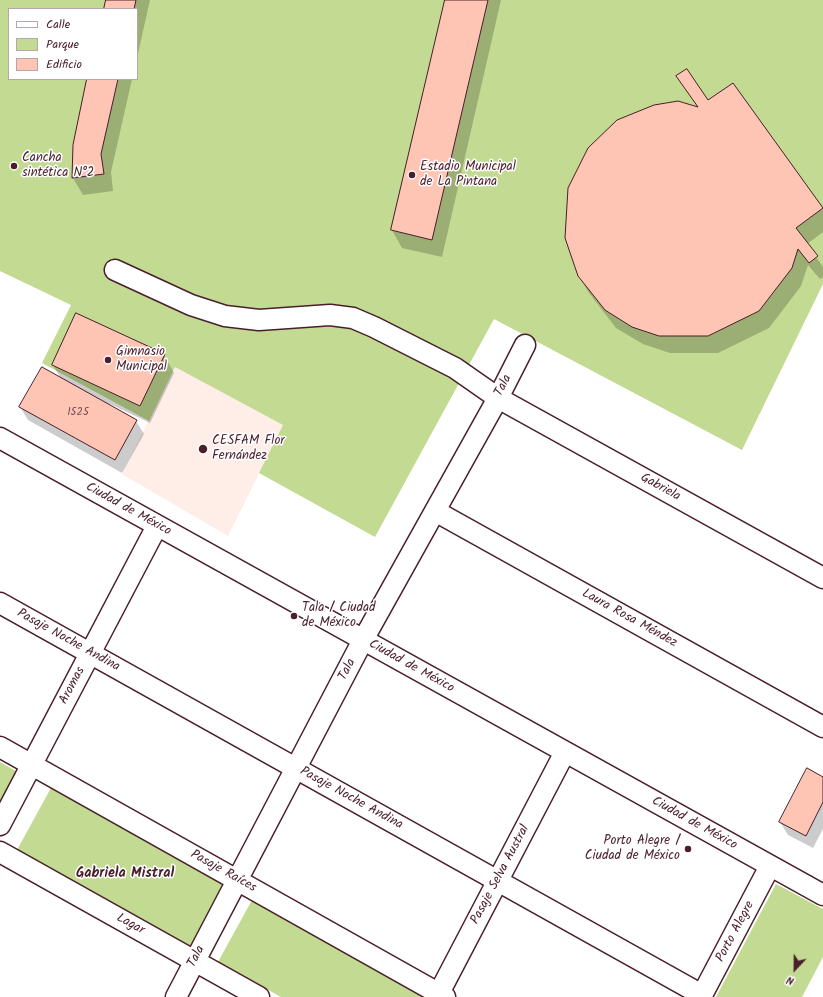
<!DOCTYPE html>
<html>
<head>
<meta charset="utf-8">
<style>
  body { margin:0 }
  #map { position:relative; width:823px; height:997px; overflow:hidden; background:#fff; font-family:Kalam,sans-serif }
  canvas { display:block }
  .legend { position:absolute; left:8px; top:8px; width:130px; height:72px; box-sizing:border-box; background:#fff; border:1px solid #b7a5aa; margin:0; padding:5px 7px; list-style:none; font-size:12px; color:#4a1f2b }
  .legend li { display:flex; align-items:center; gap:8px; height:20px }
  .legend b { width:20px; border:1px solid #b7a5aa }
  .north { position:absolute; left:775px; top:949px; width:40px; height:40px; -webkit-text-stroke:3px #fff; paint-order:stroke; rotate:202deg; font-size:11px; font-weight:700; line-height:16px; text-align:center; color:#4a1f2b }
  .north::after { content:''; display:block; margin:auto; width:14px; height:18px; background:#4a1f2b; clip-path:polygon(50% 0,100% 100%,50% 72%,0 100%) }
</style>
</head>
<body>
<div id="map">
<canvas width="823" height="997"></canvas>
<ul class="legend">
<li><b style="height:5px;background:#fff"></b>Calle</li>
<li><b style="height:11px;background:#c2da91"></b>Parque</li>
<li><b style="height:11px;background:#fec4b4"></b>Edificio</li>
</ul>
<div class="north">N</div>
</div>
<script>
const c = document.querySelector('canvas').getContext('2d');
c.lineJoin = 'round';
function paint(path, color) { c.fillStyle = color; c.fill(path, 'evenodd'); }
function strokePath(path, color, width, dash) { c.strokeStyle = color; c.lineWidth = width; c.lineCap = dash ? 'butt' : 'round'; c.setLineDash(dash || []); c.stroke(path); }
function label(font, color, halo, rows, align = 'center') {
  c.font = font + ' Kalam,sans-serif'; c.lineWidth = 3; c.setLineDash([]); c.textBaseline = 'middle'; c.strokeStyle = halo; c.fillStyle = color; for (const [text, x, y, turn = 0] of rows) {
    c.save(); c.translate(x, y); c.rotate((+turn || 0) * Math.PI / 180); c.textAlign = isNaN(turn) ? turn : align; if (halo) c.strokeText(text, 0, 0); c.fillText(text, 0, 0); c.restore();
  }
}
paint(new Path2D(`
  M175,367L283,425L228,536L122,474Z`), '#ffede8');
paint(new Path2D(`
  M0,0H823V284L742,450L494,319L375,537L259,473L283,425L175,367L149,421L42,363L71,305L0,271ZM9,9H137V79H9Z
  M0,762L16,771L0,804Z
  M52,786L225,884L190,946L17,850Z
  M776,884L823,909V957L802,997H716Z
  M252,900L427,997H281L218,962Z`), '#c2da91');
paint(new Path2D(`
  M107,0H150L137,58V9H105Z
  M446,0H501L442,257L402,248L392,230Z
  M677,76L708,101L733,85L823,209V232L807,244L823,267V277L820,279L808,265L801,286L769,328L718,353H670L643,344L616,328L589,293L579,276L698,107Z
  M88,79H132L111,172L113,191L83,195L73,178Z
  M164,355L174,373L150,423L110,404V406L136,421L144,434L122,473L28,420L20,407L61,379L53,365Z
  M823,778V829L813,848L788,835L780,822Z`), '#0003');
const building = new Path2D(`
  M106,0H136L134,9H104Z
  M445,0H488L432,240L391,230Z
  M687,69L708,100L733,83L823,208L796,228L818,256L809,263L798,249L792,268L759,311L708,336H659L632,327L605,310L578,276L565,238L568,188L588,148L617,120L654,105L678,101L698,107L676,76Z
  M87,79H118L101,154L104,174L72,178L73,145Z
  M76,313L165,354L140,406L52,365Z
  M42,367L137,420L115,460L19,407Z
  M807,768L823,777V802L806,836L779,822Z`);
paint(building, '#fec4b4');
strokePath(building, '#4a1f2b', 1);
const minor = new Path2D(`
  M115,270L191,305L225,316L259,320L330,315L353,318L374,327L455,368L498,398L823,578
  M0,438L823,895
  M435,511L823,727
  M0,603L702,995
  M0,747L445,997
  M0,825L157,526
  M0,852L259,997
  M176,997L363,640L498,398L525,345
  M437,997L565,752
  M701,997L770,866`);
strokePath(minor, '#4a1f2b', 23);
strokePath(minor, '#fff', 20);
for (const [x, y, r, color] of [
  [14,166,4,"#4a1f2b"],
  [412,175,4,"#4a1f2b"],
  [108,360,4,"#4a1f2b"],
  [203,449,5,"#4a1f2b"],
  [294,616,4,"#4a1f2b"],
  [688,849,4,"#4a1f2b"]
]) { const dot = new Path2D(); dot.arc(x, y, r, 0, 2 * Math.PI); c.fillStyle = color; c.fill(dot); strokePath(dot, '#fff', 1.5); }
label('11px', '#77484d', null, [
  ["1525",78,413]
]);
label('13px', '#4a1f2b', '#fff', [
  ["Cancha",22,159],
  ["sintética N°2",22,174],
  ["Estadio Municipal",420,168],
  ["de La Pintana",420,183],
  ["Gimnasio",116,353],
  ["Municipal",116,368],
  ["CESFAM Flor",212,442],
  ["Fernández",212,457],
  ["Tala / Ciudad",302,609],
  ["de México",302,624],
  ["Porto Alegre /",680,842,"right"],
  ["Ciudad de México",680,857,"right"]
], 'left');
label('13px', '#4a1f2b', '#fff', [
  ["Tala",504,386,-63],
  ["Gabriela",660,488,29],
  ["Ciudad de México",128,510,29],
  ["Laura Rosa Méndez",629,619,29],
  ["Pasaje Noche Andina",68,641,29],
  ["Ciudad de México",411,667,29],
  ["Tala",348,670,-63],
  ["Aromas",73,686,-62],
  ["Pasaje Noche Andina",351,799,29],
  ["Ciudad de México",694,824,29],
  ["Pasaje Raíces",223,872,29],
  ["Pasaje Selva Austral",501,875,-62],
  ["Lagar",130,925,29],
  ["Porto Alegre",736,932,-62],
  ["Tala",197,957,-62]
]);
label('bold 14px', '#4a1f2b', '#fff', [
  ["Gabriela Mistral",125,875]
]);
</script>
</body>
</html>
